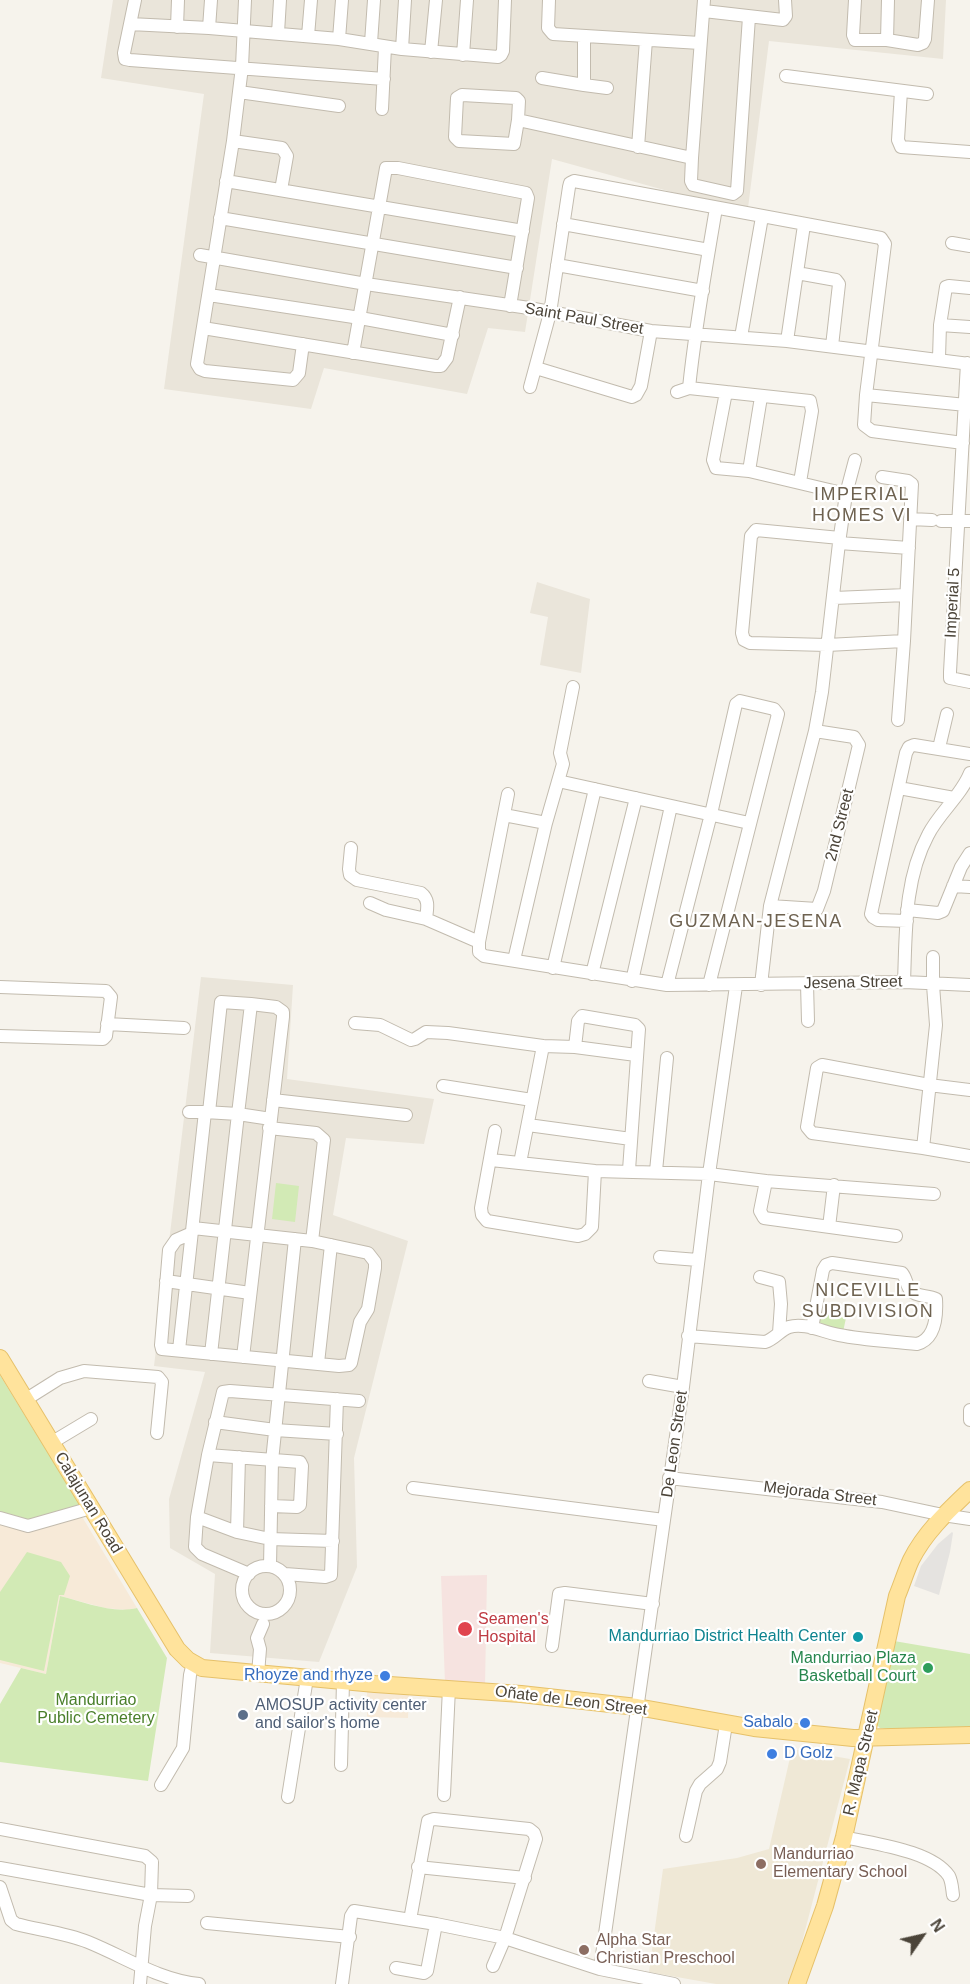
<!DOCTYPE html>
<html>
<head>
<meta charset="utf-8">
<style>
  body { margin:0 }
  #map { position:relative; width:970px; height:1984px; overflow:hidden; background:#f6f3ec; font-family:Helvetica,sans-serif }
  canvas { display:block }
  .north { position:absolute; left:892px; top:1906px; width:60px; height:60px; -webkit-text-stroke:4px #fff; paint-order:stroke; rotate:56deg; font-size:16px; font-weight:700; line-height:24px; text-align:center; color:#4b4439 }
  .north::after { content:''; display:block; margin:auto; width:21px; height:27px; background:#4b4439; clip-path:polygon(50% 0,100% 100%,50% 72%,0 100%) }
</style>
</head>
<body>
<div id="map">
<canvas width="970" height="1984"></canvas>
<div class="north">N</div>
</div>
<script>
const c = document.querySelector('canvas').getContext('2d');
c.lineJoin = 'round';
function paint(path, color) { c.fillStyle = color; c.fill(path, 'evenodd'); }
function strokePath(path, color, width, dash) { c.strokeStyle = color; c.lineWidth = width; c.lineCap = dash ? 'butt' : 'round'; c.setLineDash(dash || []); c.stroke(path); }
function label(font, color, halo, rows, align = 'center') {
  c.font = font + ' Helvetica,sans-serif'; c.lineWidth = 4.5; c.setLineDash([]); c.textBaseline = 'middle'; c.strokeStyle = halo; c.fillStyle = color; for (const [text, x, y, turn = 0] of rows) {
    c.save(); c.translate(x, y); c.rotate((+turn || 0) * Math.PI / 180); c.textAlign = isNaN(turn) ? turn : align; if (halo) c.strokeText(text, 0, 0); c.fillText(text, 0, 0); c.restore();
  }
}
paint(new Path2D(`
  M113,0H946L943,59L769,41L748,208L686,196L552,159L525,332L488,328L467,394L324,368L311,409L164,389L204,94L101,78Z
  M537,582L590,599L581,673L540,665L548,617L530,613Z
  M201,977L293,985L287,1079L434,1099L424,1144L346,1138L333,1215L408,1241L354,1458L357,1567L319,1662L210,1653L215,1574L170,1548L169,1499L205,1372L154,1366Z`), '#eae5da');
paint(new Path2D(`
  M81,1515L137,1608L127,1610L105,1608L60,1596L46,1674L0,1663V1521Z
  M367,1689L409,1690L408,1718L367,1717Z`), '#f7ead8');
paint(new Path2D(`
  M792,1749L850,1759L791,1984H716L649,1972L663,1869L737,1858L769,1849Z`), '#efe8d6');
paint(new Path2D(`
  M487,1575L485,1686L445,1683L441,1576Z`), '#f6e3e0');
paint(new Path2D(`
  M276,1183L299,1186L295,1222L272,1219Z
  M820,1313L846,1318L843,1332L818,1326Z
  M0,1375L81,1507L26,1523L0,1515Z
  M27,1552L61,1562L70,1576L64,1595H59L44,1671L0,1660V1592Z
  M60,1596C85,1602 112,1614 137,1608L167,1658L148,1781L0,1762V1704L21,1668L46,1674Z
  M894,1641L970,1654V1727L896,1730L880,1728L877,1725Z`), '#d2eab5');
paint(new Path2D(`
  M952,1532L953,1533L950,1552L939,1595L914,1586L921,1566L938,1544Z`), '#e5e3e0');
const minor = new Path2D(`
  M135,0L124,53L125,59L130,60L384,79
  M245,0L242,67L233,141L197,364L200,369L205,371L293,380L299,373L303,344
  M549,0L548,28L553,34L700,43
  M855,0L853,35L855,40H887L918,45L923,43L925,39L928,0
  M704,11L783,20L786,16L785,0
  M130,24L209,28L339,39L402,49L498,57L501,55L503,51L505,0
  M177,27L178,0
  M209,28L211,0
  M278,33L280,0
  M308,36L311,0
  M339,39L342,0
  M887,40L888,0
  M371,43L374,0
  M402,49L405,0
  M431,52L436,0
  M463,55L467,0
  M786,76L927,94
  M542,78L584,85V36
  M584,85L607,88
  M901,91L898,140L901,147L970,152
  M239,92L339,106
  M382,109L385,47
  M518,120L519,101L516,98L462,95L457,98L455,137L459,141L514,144L518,120L692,158L691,181L693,185L733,194L737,191L749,17
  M233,141L282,148L287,156L281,190
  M638,147L646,40
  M692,158L704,0
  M226,181L523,231
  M716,208C706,268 695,328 689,388L810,401L812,411L800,482
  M220,218L517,268
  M563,224L709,250
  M952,243L970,246
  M200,255L366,284L529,308L651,331L787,341L970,364
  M557,265L703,291
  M797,273L836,280L839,284L832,346
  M209,295L360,318L453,335
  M940,325L970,327
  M203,328L436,366H441L447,358L460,297
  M741,337L762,217
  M787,341L804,225
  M353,353L386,168H398L526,193L528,198L510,306
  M939,358L940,325L946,287L949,286L970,288
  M967,363L950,672V678L970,682
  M536,368L632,397L636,395L641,386L651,331
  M530,387L550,313L569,187L570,183L574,181L881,238L885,244L866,395L864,425L872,431L963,443
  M677,392L689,388
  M726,392L713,460L716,468L749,471L846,494
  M866,395L966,405
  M749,471L761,397
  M882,477L908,481L912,484L904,641L898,720
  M910,519L932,520
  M941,521H970
  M834,598L906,595
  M904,641L827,645L750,643L744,640L742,633L751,536L756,530L840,538L839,543L909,548
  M939,748L947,714
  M558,781L749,823
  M899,788L954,798
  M508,794L479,942V952L484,956L667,985L904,982L970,985
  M504,815L546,823
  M351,848L349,869L350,875L357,880L421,893C430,900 427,909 426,919
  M953,886L970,887
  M370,903L386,910L426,919L479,942
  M770,906L817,909L824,891L859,745L854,737L815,731
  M907,910L938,913L943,911L961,867L970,853
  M907,921L878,920L873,917L871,914L906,753L909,747L914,745L970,754
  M514,960L546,823L563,764L560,753L573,687
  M553,968L595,789
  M592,974L636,798
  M632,981L671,806
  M904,982C906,932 904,880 928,835C939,813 961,796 970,773
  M807,984L808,1021
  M667,985L711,814L736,704L740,701L774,709L778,714L709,985
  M761,985L770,906L815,731L822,692L839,543L846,494L855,460
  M0,987L106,991L111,997L106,1036L103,1039L0,1036
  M355,1023L380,1025L411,1040L415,1039L426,1032L448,1033L543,1046L575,1047L636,1055
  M107,1024L184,1028
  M575,1047L578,1021L582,1016L635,1025L639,1029L629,1170
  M443,1086L532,1100
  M970,1090L929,1085L822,1065L817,1068L807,1127L812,1133L923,1148L970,1156
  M273,1100L406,1115
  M189,1112H205
  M209,1112L221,1002L251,1004
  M528,1125L631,1139
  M269,1128L316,1133L324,1140L312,1241
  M495,1131L481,1208L482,1215L487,1221L578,1236L585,1234L592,1227L595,1171
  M923,1148L936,1025L933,985V957
  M491,1160L595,1171L709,1174L766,1181L934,1194
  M520,1163L543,1046
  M656,1171L667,1058
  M766,1181L760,1211L764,1218L896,1236
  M829,1227L834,1185
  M192,1233L176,1240L169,1250L161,1345L162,1349L339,1366L349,1365L351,1363L360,1322L368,1309L375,1268V1262L368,1253L312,1241L193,1228
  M660,1257L698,1260
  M760,1277L779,1282L781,1304L779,1333
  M166,1281L250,1293
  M688,1336L765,1342C775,1339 780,1330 789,1327C804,1322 823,1332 839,1335C864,1340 891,1341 917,1344C935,1339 937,1316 936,1299C928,1295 917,1297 911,1291C906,1286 907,1279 902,1273L832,1263L826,1265L823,1270L812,1328
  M179,1350L205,1112L238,1114L251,1004L276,1007L283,1012V1017L243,1357
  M211,1354L238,1114L271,1119
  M318,1363L331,1245
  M649,1381L683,1387
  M25,1400L60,1378L84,1371L158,1377L162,1382L157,1433
  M970,1410V1420
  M215,1422L275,1430L337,1434
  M51,1443L91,1419
  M208,1455L300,1462L302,1466L300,1505L297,1507L271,1506
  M669,1478L882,1502L943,1515L970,1519
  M413,1488L664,1520
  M197,1517L237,1532L270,1539L333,1541
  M0,1518L28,1526L91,1508
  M237,1532L239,1457
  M242 1590a24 24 0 1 1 48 0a24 24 0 1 1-48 0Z
  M270,1566L272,1461L295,1239
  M249,1574L202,1554L195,1547L197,1517L208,1455L223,1392L230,1391L359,1401
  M285,1574L325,1577L331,1575L337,1399
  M552,1646L559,1594L565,1593L653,1604
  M258,1674L260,1649L257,1638L263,1624
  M341,1765L343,1681
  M161,1785L183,1748L190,1675L193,1663
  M444,1795L449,1688
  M288,1797L307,1678
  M0,1829L145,1856L152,1862L151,1895L145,1926L140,1984
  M686,1836L696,1791L700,1784L717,1769L720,1762L726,1724
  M844,1837C873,1844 931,1850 949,1876C952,1882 952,1888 953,1895
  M418,1867L525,1878
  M0,1868L151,1895L188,1896
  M0,1887L11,1920L16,1924C39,1930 66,1933 88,1942C125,1957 159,1980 199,1984
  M410,1920L428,1821L434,1819L529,1829L534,1833L536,1839L505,1938L493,1966
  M207,1923L350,1937
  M396,1968L424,1973L427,1971L436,1924
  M600,1969L683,1387L709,1174L736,986
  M342,1984L351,1916L354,1911L436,1924L505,1938L600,1969L674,1984`);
const major = new Path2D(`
  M0,1358L177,1649L188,1660L202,1668L375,1684L521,1694L637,1707L754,1728L853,1738L970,1735
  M797,1984L825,1906L844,1837L897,1596C902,1584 906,1571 911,1560C925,1532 948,1511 970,1490`);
strokePath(minor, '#c2bbae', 14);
strokePath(major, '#e6c16a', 18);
strokePath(minor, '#fff', 12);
strokePath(major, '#ffe39c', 16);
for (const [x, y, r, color] of [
  [465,1629,8,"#e0444e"],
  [858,1637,6,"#0f9aa8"],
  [928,1668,6,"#2e9e5b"],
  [385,1676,6,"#3f7fe0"],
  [243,1715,6,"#5c6f8a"],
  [805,1723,6,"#3f7fe0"],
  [772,1754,6,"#3f7fe0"],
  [761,1864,6,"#8d6e63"],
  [584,1950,6,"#8d6e63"]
]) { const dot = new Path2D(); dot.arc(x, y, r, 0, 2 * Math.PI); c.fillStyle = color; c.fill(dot); strokePath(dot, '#fff', 2); }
label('16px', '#4b4439', '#fff', [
  ["Saint Paul Street",584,319,10],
  ["Imperial 5",953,603,-87],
  ["2nd Street",840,825,-76],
  ["Jesena Street",853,983,-1],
  ["De Leon Street",675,1444,-82],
  ["Mejorada Street",820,1494,7],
  ["Calajunan Road",88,1503,59],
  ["Oñate de Leon Street",571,1701,7],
  ["R. Mapa Street",861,1763,-77]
]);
label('16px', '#be3a42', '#fff', [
  ["Seamen's",478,1620],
  ["Hospital",478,1638]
], 'left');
label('16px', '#0d838f', '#fff', [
  ["Mandurriao District Health Center",846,1637]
], 'right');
label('16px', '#27864d', '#fff', [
  ["Mandurriao Plaza",916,1659],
  ["Basketball Court",916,1677]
], 'right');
label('16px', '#366cbe', '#fff', [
  ["Rhoyze and rhyze",373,1676],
  ["Sabalo",793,1723],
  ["D Golz",784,1754,"left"]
], 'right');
label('16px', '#4a7f2a', '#fff', [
  ["Mandurriao",96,1701],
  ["Public Cemetery",96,1719]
]);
label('16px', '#4e5e75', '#fff', [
  ["AMOSUP activity center",255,1706],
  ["and sailor's home",255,1724]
], 'left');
label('16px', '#785e54', '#fff', [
  ["Mandurriao",773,1855],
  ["Elementary School",773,1873],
  ["Alpha Star",596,1941],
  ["Christian Preschool",596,1959]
], 'left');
c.letterSpacing = '1.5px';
label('18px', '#6e6250', '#fff', [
  ["IMPERIAL",862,495],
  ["HOMES VI",862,516],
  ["GUZMAN-JESENA",756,922],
  ["NICEVILLE",868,1291],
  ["SUBDIVISION",868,1312]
]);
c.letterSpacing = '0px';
</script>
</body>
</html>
